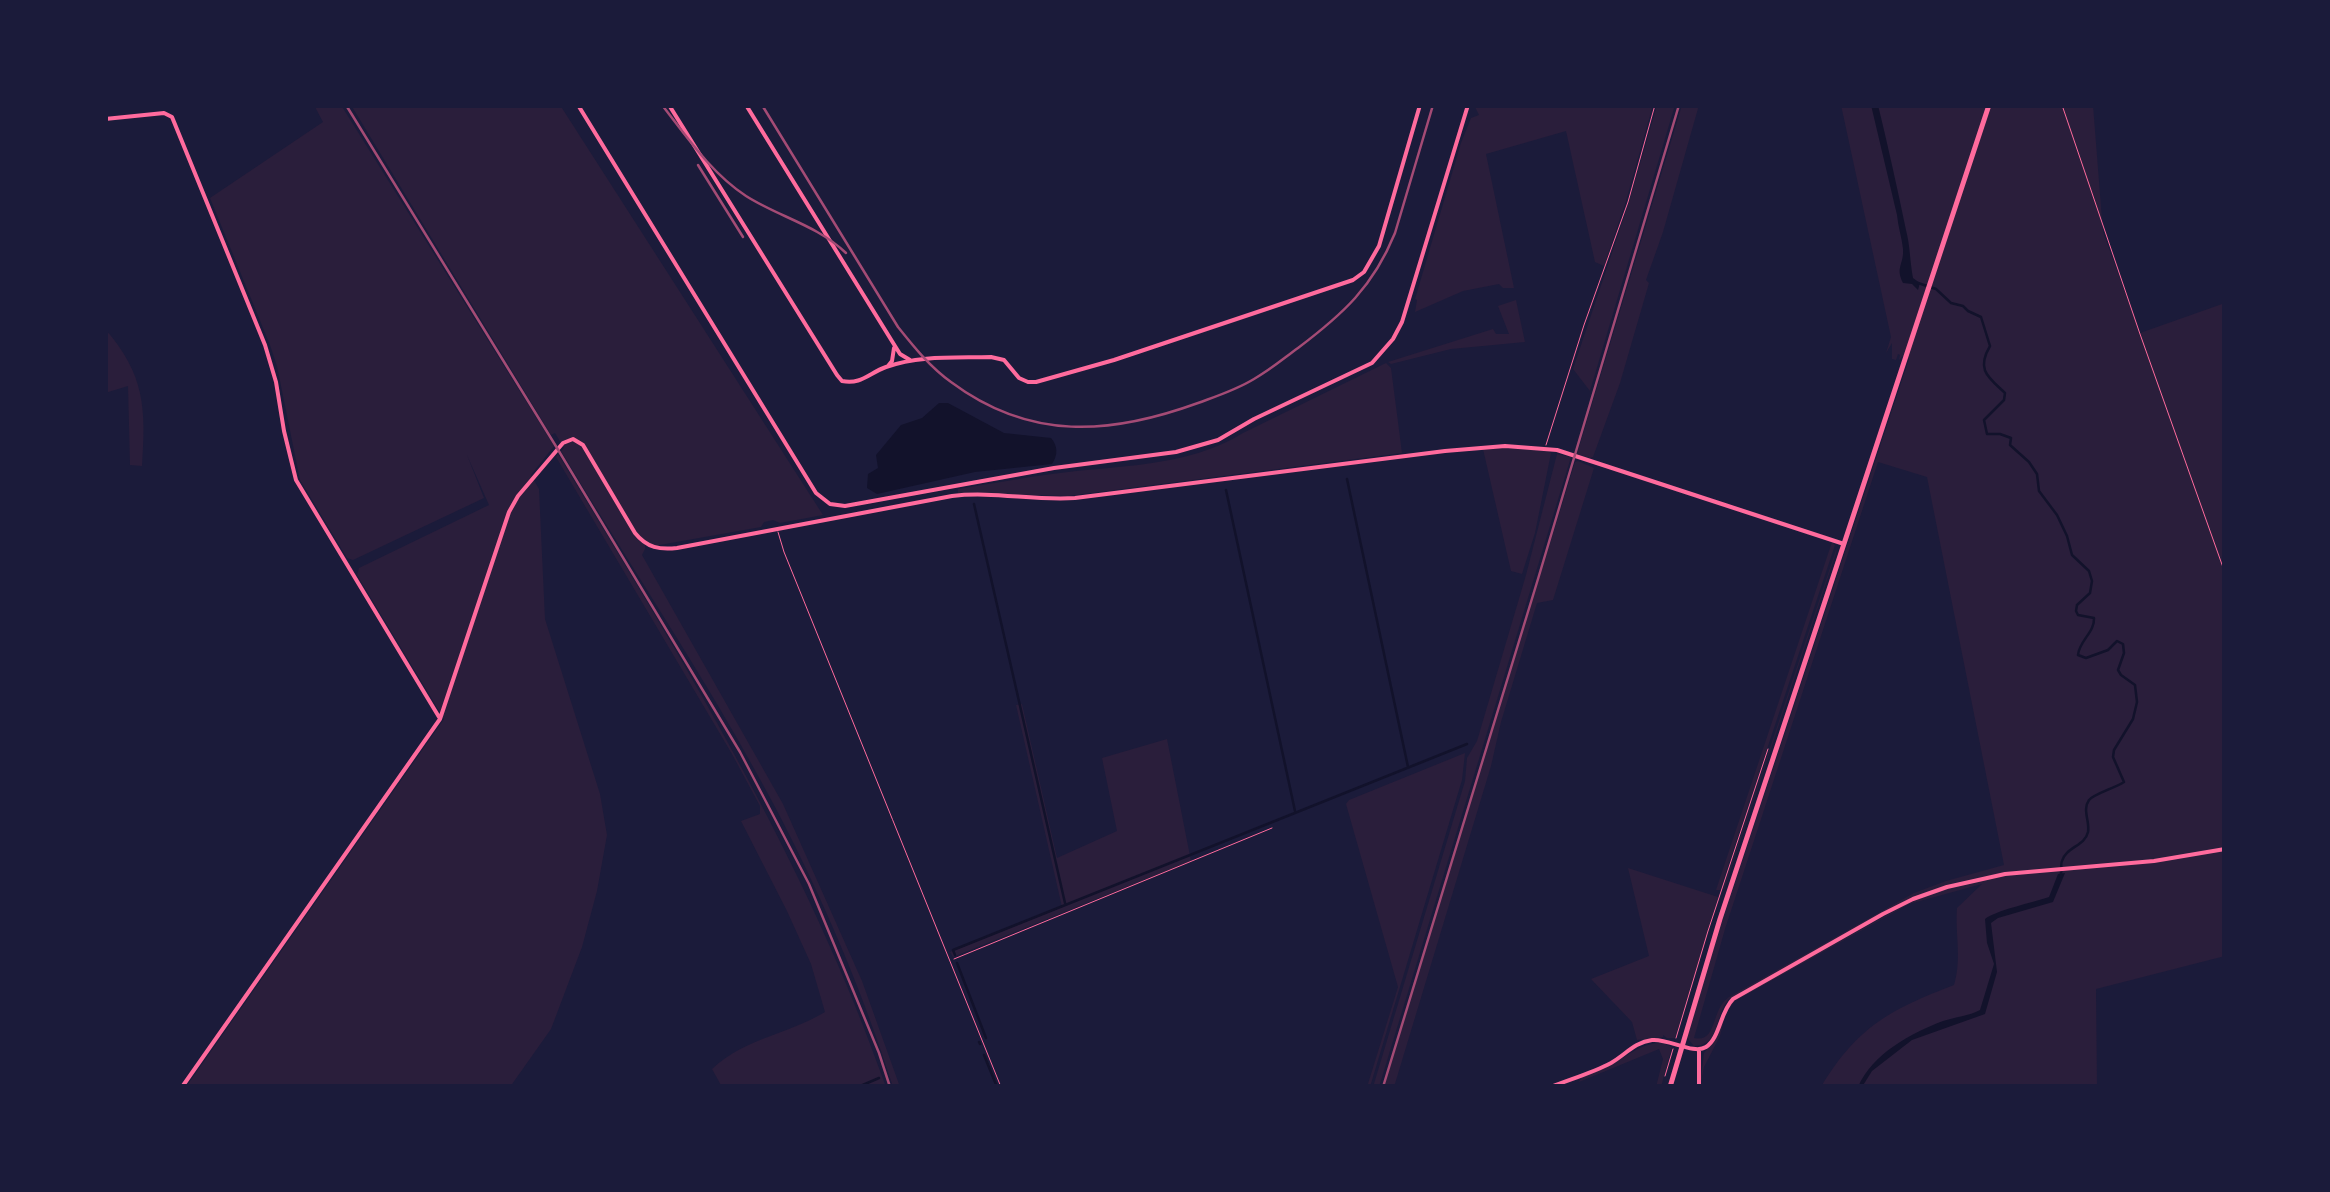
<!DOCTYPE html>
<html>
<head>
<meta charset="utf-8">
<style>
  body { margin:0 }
  #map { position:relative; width:2330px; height:1192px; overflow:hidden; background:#1b1b3a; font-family:"Varela Round",sans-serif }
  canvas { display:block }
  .frame { position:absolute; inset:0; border:108px solid #1b1b3a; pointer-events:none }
</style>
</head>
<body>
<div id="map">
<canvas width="2330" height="1192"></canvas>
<div class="frame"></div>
</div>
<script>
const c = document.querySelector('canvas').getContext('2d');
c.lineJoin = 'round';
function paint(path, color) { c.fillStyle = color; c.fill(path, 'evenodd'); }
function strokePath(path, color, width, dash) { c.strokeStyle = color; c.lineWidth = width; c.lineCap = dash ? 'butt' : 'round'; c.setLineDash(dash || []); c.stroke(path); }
paint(new Path2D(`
  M314,105H341L554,446L531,475L539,489L545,619L600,794L607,835L597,891L582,947L551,1029L510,1087H186L444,719L357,575L359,568L489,505L467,455L484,498L353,560L347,558L300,480L277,366L270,345L210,198L323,122Z
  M351,105H560L823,515L780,523L773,520L764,522L761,527L654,546L645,542V549L642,555L783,804L862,981L900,1087H893C863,992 821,894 774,805C710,684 632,569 561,451L564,448L555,433L551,435Z
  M1474,105H1653L1626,201L1604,266L1595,262L1566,131L1486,154L1514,288H1503L1499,284L1463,291L1415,312L1417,300L1415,299L1461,143L1471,118L1479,115Z
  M1657,105H1675L1590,391L1573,369L1629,202Z
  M1682,105H1699L1663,232L1646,280L1649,283L1620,383L1593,457L1590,458L1577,454Z
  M1841,105H2093L2103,232L2140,333L2225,303V956L2096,989L2097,1087H1821C1857,1027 1891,1009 1954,985C1962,960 1955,934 1957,908L1982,884L1909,904L1735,1001L1726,1012L1720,1036L1704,1067L1700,1087L1704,1053L1717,1037L1724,1013L1735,999L1907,904L1942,890L2006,872L1954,883L1893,907L1729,999C1714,1016 1721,1045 1694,1046L1687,1038L1720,928L1909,359L1903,356L1899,360L1900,355L1898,354L1896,360L1892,359V343L1886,353L1891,337ZM1878,462L1927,477L2004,865L1946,881L1914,893L1729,997C1710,1010 1718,1043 1694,1038L1725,929Z
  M1516,300L1525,342L1451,349L1391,364L1388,362L1493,329L1496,334H1509L1498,306Z
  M105,329C145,374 146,409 142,466L130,465L128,386L105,393Z
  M1386,363L1391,368L1402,453L1068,496L958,493V489C990,484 1021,478 1052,474C1117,465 1186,468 1243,433Z
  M1499,448L1548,451L1551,453L1535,533L1522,574L1511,571L1483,449Z
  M558,454C681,657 807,861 886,1087H722L712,1069C747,1037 787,1035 825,1012L811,964L787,911L741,821L760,814V806L732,754L556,457Z
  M1557,454L1571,457L1379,1087H1373L1465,781L1467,758L1477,741L1526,575Z
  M1578,461L1594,468L1553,600L1537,603L1501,722L1491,766L1394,1087H1384L1575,462Z
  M1832,542L1835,545L1720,890H1716Z
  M1837,547L1836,553L1724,890L1723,889Z
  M1022,704L1057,858L1117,831L1102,758L1167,739L1191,861L953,957L950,952L1062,907L1016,705Z
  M1465,753L1462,780L1370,1087H1367L1398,987L1346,804L1349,800Z
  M1628,868L1718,897L1675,1038H1667L1663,1035V1037L1637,1040L1632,1022L1591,979L1649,956Z
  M1663,1043L1672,1047L1661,1087H1656L1663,1059L1659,1049L1579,1082L1581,1078C1594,1072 1607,1067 1619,1060C1635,1051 1643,1043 1663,1043Z`), '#2a1e3b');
paint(new Path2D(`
  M1871,105H1878C1888,146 1897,187 1906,230C1910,245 1910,262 1913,278L1920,283L1918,290L1912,284L1903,283C1895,267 1904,265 1903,249C1902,238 1898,227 1897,215Z
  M939,403H948L1004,433L1051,438C1058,446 1058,455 1052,464L975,472L877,494L867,488L868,474L878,468L876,455L901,425L922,418Z
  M2065,873L2053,902L1998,918L1991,923L1997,972L1985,1014L1912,1040L1872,1071L1862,1087H1858C1872,1054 1911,1033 1943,1021C1955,1017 1969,1016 1980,1010L1994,964L1987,943L1985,919C1994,911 2034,902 2049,897L2058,874Z`), '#12122b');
strokePath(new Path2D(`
  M1918,283L1936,289L1951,303L1963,306L1968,311L1981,317L1990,346C1976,370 1988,377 2005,393L2004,400L1984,420L1987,434H2000L2011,438L2010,445L2029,462L2037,474L2039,491L2057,515L2067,536L2072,555L2089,571L2092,581L2090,593L2077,605L2076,611L2078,615L2094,618C2095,632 2079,641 2078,655L2086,658L2108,650L2117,641L2123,644L2124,653L2118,670L2121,675L2135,685L2137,702L2133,719L2114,750L2113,757L2124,782C2115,788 2094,794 2089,800C2082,810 2090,821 2088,832C2085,846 2066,847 2062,861C2061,862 2061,874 2061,876
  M1347,479L1408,767
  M1226,490L1295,811
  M974,504L1065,903
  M955,955L953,950L1467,744
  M957,963L986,1038
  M979,1042L980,1044
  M984,1055L997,1087
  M858,1087L879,1078`), '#12122b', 2.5);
strokePath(new Path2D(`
  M2062,105L2140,334L2225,573
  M954,959L1272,828
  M1676,1038L1708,931L1768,749
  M1665,1076L1673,1049`), '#ff6b9d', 1);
strokePath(new Path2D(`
  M1546,445L1584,325L1628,202L1655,105
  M778,532L784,552L1001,1087`), '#ff6b9d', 1);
strokePath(new Path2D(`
  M578,105L816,493L830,504L845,506L1054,468L1176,452L1218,440L1254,419L1372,363L1393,339L1402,322L1468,105
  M669,105L837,375L842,381C861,385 869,373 886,367C919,355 956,358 991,357L1004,360L1019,378L1028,382H1036L1114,360L1353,280L1364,272L1379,246L1420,105
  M746,105L895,346L900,354L910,360
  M105,119L164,113L172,117L265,345L276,382L284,431L296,480L439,717
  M888,366L892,361L894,348
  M182,1087L440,719L509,512L518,496L563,443L573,439L583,445L635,533C647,548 660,550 677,548L952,496C993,491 1034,501 1075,498L1445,451L1505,446L1557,450L1844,544
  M1551,1087C1571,1079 1592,1073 1611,1063C1625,1055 1635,1042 1652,1040C1668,1038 1694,1055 1706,1047C1720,1038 1720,1012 1733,999L1883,914L1913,899L1947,887L2005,874L2154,861L2225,849
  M1699,1087V1050`), '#ff6b9d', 4);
strokePath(new Path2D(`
  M1670,1087L1720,919L1989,105`), '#ff6b9d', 5);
strokePath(new Path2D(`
  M346,105L557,448L740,752L809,884L879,1053L890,1087
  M662,105C687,137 711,173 746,196C779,217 817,225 846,253
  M762,105L898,327C914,347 930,367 951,382C1030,441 1110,435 1198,403C1217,396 1236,390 1254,379C1270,370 1283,359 1298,348C1343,314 1373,287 1395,233L1433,105
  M698,165L743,237
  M1383,1087L1538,579L1679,105`), '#a44b75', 2.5);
</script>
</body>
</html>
